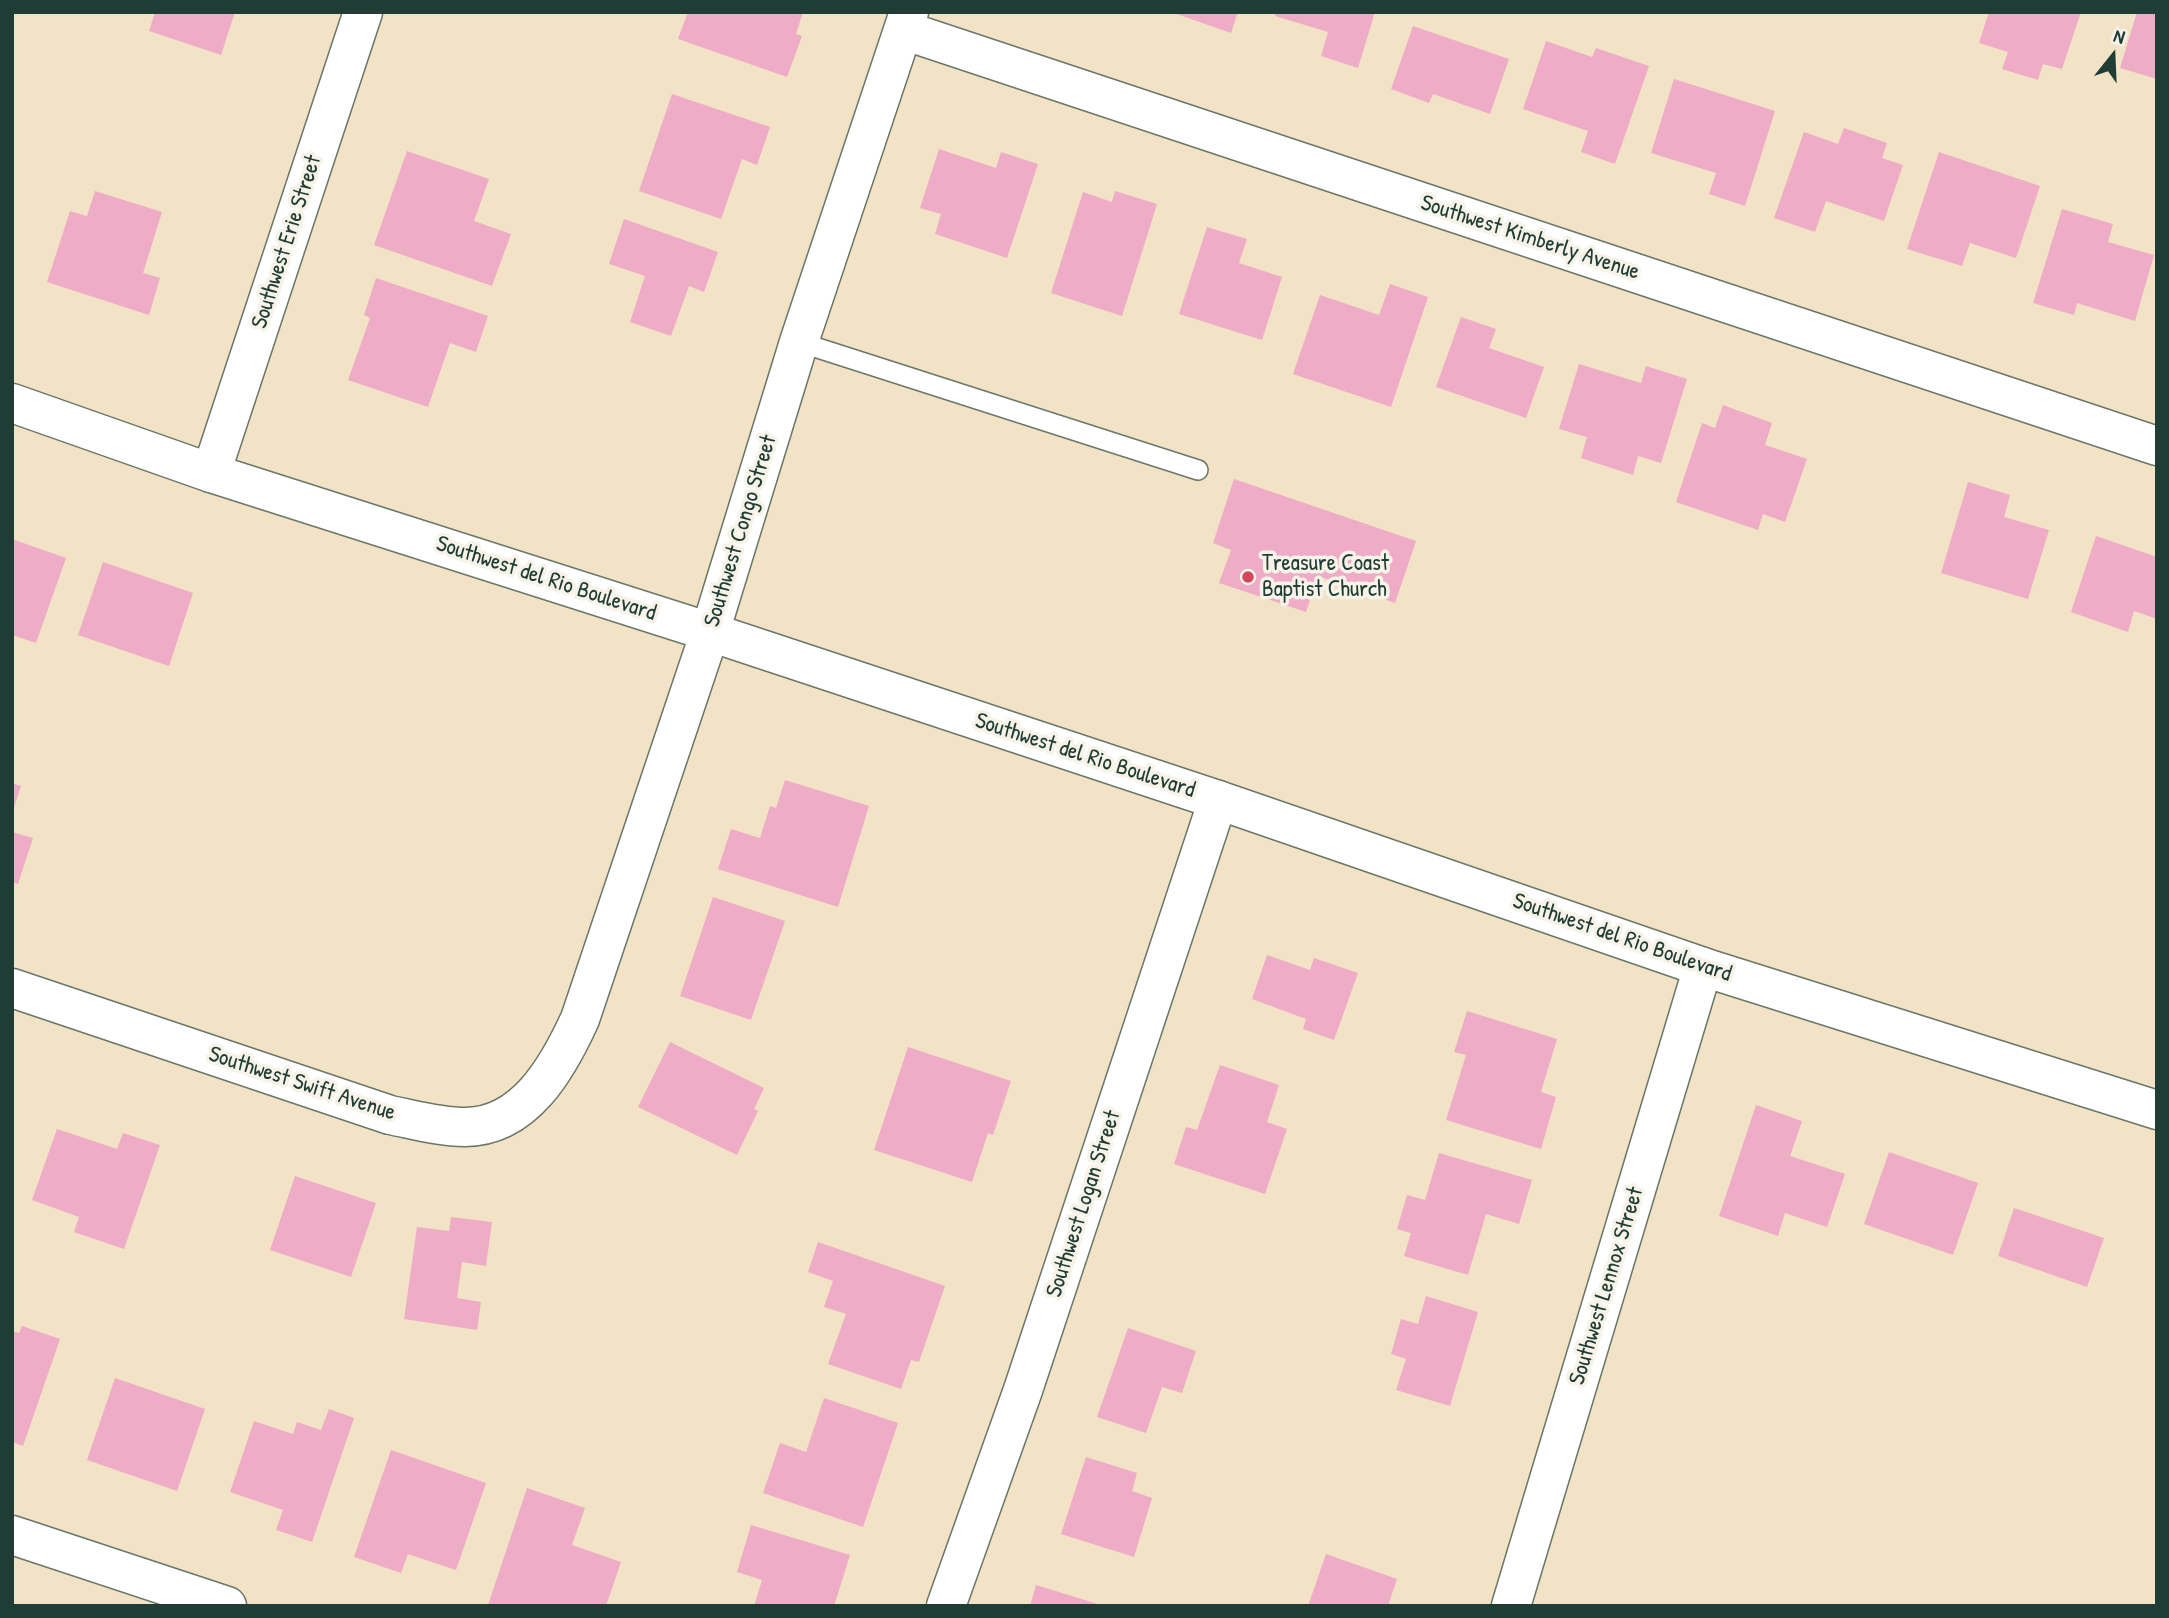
<!DOCTYPE html>
<html>
<head>
<meta charset="utf-8">
<style>
  body { margin:0 }
  #map { position:relative; width:2169px; height:1618px; overflow:hidden; background:#f2e2c6; font-family:"Patrick Hand",sans-serif }
  canvas { display:block }
  .frame { position:absolute; inset:0; border:14px solid #1f3d34; pointer-events:none }
  .north { position:absolute; left:2078px; top:21px; width:70px; height:70px; -webkit-text-stroke:5px #f7f3e8; paint-order:stroke; rotate:18deg; font-size:19px; font-weight:700; line-height:28px; text-align:center; color:#1f3d34 }
  .north::after { content:''; display:block; margin:auto; width:24px; height:32px; background:#1f3d34; clip-path:polygon(50% 0,100% 100%,50% 72%,0 100%) }
</style>
</head>
<body>
<div id="map">
<canvas width="2169" height="1618"></canvas>
<div class="frame"></div>
<div class="north">N</div>
</div>
<script>
const c = document.querySelector('canvas').getContext('2d');
c.lineJoin = 'round';
function paint(path, color) { c.fillStyle = color; c.fill(path, 'evenodd'); }
function strokePath(path, color, width, dash) { c.strokeStyle = color; c.lineWidth = width; c.lineCap = dash ? 'butt' : 'round'; c.setLineDash(dash || []); c.stroke(path); }
function label(font, color, halo, rows, align = 'center') {
  c.font = font + ' "Patrick Hand",sans-serif'; c.lineWidth = 7; c.setLineDash([]); c.textBaseline = 'middle'; c.strokeStyle = halo; c.fillStyle = color; for (const [text, x, y, turn = 0] of rows) {
    c.save(); c.translate(x, y); c.rotate((+turn || 0) * Math.PI / 180); c.textAlign = isNaN(turn) ? turn : align; if (halo) c.strokeText(text, 0, 0); c.fillText(text, 0, 0); c.restore();
  }
}
paint(new Path2D(`
  M155,12H235L221,55L149,31Z
  M688,12H803L796,34L802,36L787,77L678,39Z
  M1171,12H1238L1231,33Z
  M1276,12H1375L1358,68L1321,56L1328,32L1275,16Z
  M1989,12H2081L2062,69L2043,64L2038,80L2002,69L2008,52L1979,43Z
  M2137,12L2157,13V79L2120,68Z
  M1413,26L1509,59L1490,114L1433,94L1429,103L1391,89Z
  M1546,41L1592,57L1596,48L1649,66L1615,164L1581,152L1588,131L1523,109Z
  M1674,79L1775,111L1745,206L1709,194L1716,173L1651,153Z
  M672,94L770,127L757,165L742,159L721,219L639,191Z
  M1844,128L1887,143L1882,158L1903,165L1884,221L1826,201L1815,232L1774,218L1804,132L1838,144Z
  M939,149L996,168L1001,152L1038,164L1007,258L935,234L941,214L920,208Z
  M407,151L489,179L474,221L511,234L492,286L374,245Z
  M1939,152L2040,186L2016,258L1970,243L1962,266L1907,249Z
  M95,191L162,212L143,273L160,278L149,315L47,282L70,211L87,216Z
  M1115,191L1157,204L1122,316L1051,293L1083,192L1112,202Z
  M2062,209L2113,224L2108,242L2154,255L2135,321L2077,303L2074,315L2033,303Z
  M624,219L718,252L704,292L689,286L671,336L630,322L645,276L609,264Z
  M1207,227L1247,239L1239,263L1282,277L1262,340L1179,314Z
  M376,278L488,316L476,352L450,343L428,407L348,380L370,318L364,315Z
  M1390,284L1428,297L1391,407L1293,374L1320,295L1379,315Z
  M1461,317L1496,329L1489,348L1544,367L1526,418L1436,387Z
  M1579,364L1641,383L1646,366L1687,379L1661,463L1638,456L1633,475L1581,458L1587,437L1559,429Z
  M1723,405L1772,423L1765,445L1807,459L1785,522L1763,514L1758,530L1676,502L1702,423L1715,428Z
  M1234,479L1416,541L1395,603L1318,576L1306,612L1219,583L1231,550L1213,543Z
  M1968,482L2010,495L2004,517L2049,530L2028,599L1941,573Z
  M2096,536L2157,557V619L2134,611L2128,632L2071,612Z
  M12,539L66,558L36,643L12,635Z
  M103,562L193,593L169,666L78,635Z
  M785,780L869,806L838,907L718,869L731,829L760,838L770,806L776,808Z
  M12,783L21,786L13,811H12Z
  M12,832L33,838L18,884L12,882Z
  M713,897L785,921L751,1020L680,996Z
  M1267,955L1310,970L1314,958L1358,973L1334,1040L1303,1029L1306,1019L1252,999Z
  M1467,1011L1557,1039L1541,1092L1556,1097L1541,1149L1446,1120L1466,1055L1454,1052Z
  M670,1042L764,1088L754,1109L758,1111L737,1155L638,1107Z
  M908,1047L1011,1081L993,1135L988,1133L972,1182L874,1150Z
  M1220,1065L1279,1085L1267,1122L1287,1129L1265,1194L1174,1164L1186,1127L1197,1130Z
  M1756,1105L1802,1121L1790,1156L1845,1174L1827,1227L1785,1213L1778,1236L1719,1216Z
  M57,1129L117,1149L123,1133L160,1145L124,1249L74,1232L79,1217L32,1200Z
  M1889,1152L1978,1183L1953,1255L1864,1224Z
  M1439,1153L1532,1180L1519,1224L1486,1214L1468,1275L1404,1256L1411,1233L1397,1229L1407,1195L1425,1200Z
  M295,1176L376,1203L351,1277L270,1250Z
  M2014,1208L2104,1238L2087,1287L1998,1256Z
  M451,1217L492,1222L486,1266L462,1262L457,1298L481,1302L477,1330L404,1319L417,1227L449,1231Z
  M818,1242L945,1286L919,1362L911,1360L901,1389L828,1364L846,1314L824,1307L833,1281L808,1272Z
  M1426,1296L1478,1312L1450,1406L1396,1390L1406,1359L1391,1354L1401,1319L1418,1324Z
  M22,1326L60,1339L23,1446L12,1442V1331L19,1333Z
  M1128,1328L1196,1351L1182,1393L1162,1387L1146,1433L1097,1417Z
  M115,1378L205,1409L177,1491L87,1460Z
  M824,1398L898,1423L863,1527L763,1493L780,1443L806,1452Z
  M329,1409L354,1418L312,1542L276,1530L283,1510L230,1492L254,1421L293,1434L297,1422L321,1430Z
  M391,1450L486,1483L456,1570L408,1554L401,1573L354,1557Z
  M1086,1457L1137,1473L1132,1491L1152,1498L1134,1557L1061,1534Z
  M527,1488L585,1508L572,1545L621,1562L606,1606L488,1605Z
  M751,1525L850,1555L834,1606H754L762,1580L737,1572Z
  M1326,1554L1397,1579L1388,1606H1308Z
  M1036,1585L1101,1605V1606H1030Z`), '#efacc7');
const lane = new Path2D(`
  M799,342L1198,470`);
const street = new Path2D(`
  M903,30L2157,446
  M211,473L363,12
  M12,988L390,1115C415,1120 440,1127 465,1127C525,1127 558,1067 580,1019L710,632L799,342L909,12
  M12,1535L227,1606
  M946,1606L1023,1390L1218,800
  M1511,1606L1703,967`);
const secondary = new Path2D(`
  M12,403L211,473L710,632L1218,800L1703,967L2157,1110`);
strokePath(lane, '#697767', 22);
strokePath(street, '#697767', 41);
strokePath(secondary, '#697767', 41);
strokePath(lane, '#fff', 19);
strokePath(street, '#fff', 38);
strokePath(secondary, '#fff', 38);
for (const [x, y, r, color] of [
  [1248,577,7,"#d1495b"]
]) { const dot = new Path2D(); dot.arc(x, y, r, 0, 2 * Math.PI); c.fillStyle = color; c.fill(dot); strokePath(dot, '#f7f3e8', 2.5); }
label('23px', '#1f3d34', '#f7f3e8', [
  ["Southwest Kimberly Avenue",1530,238,18],
  ["Southwest Erie Street",287,242,-72],
  ["Southwest Congo Street",741,531,-73],
  ["Southwest del Rio Boulevard",546,579,18],
  ["Southwest del Rio Boulevard",1085,756,18],
  ["Southwest del Rio Boulevard",1622,938,19],
  ["Southwest Swift Avenue",302,1084,18],
  ["Southwest Logan Street",1084,1204,-72],
  ["Southwest Lennox Street",1607,1286,-73]
]);
label('23px', '#1f3d34', '#f7f3e8', [
  ["Treasure Coast",1262,564],
  ["Baptist Church",1262,590]
], 'left');
</script>
</body>
</html>
